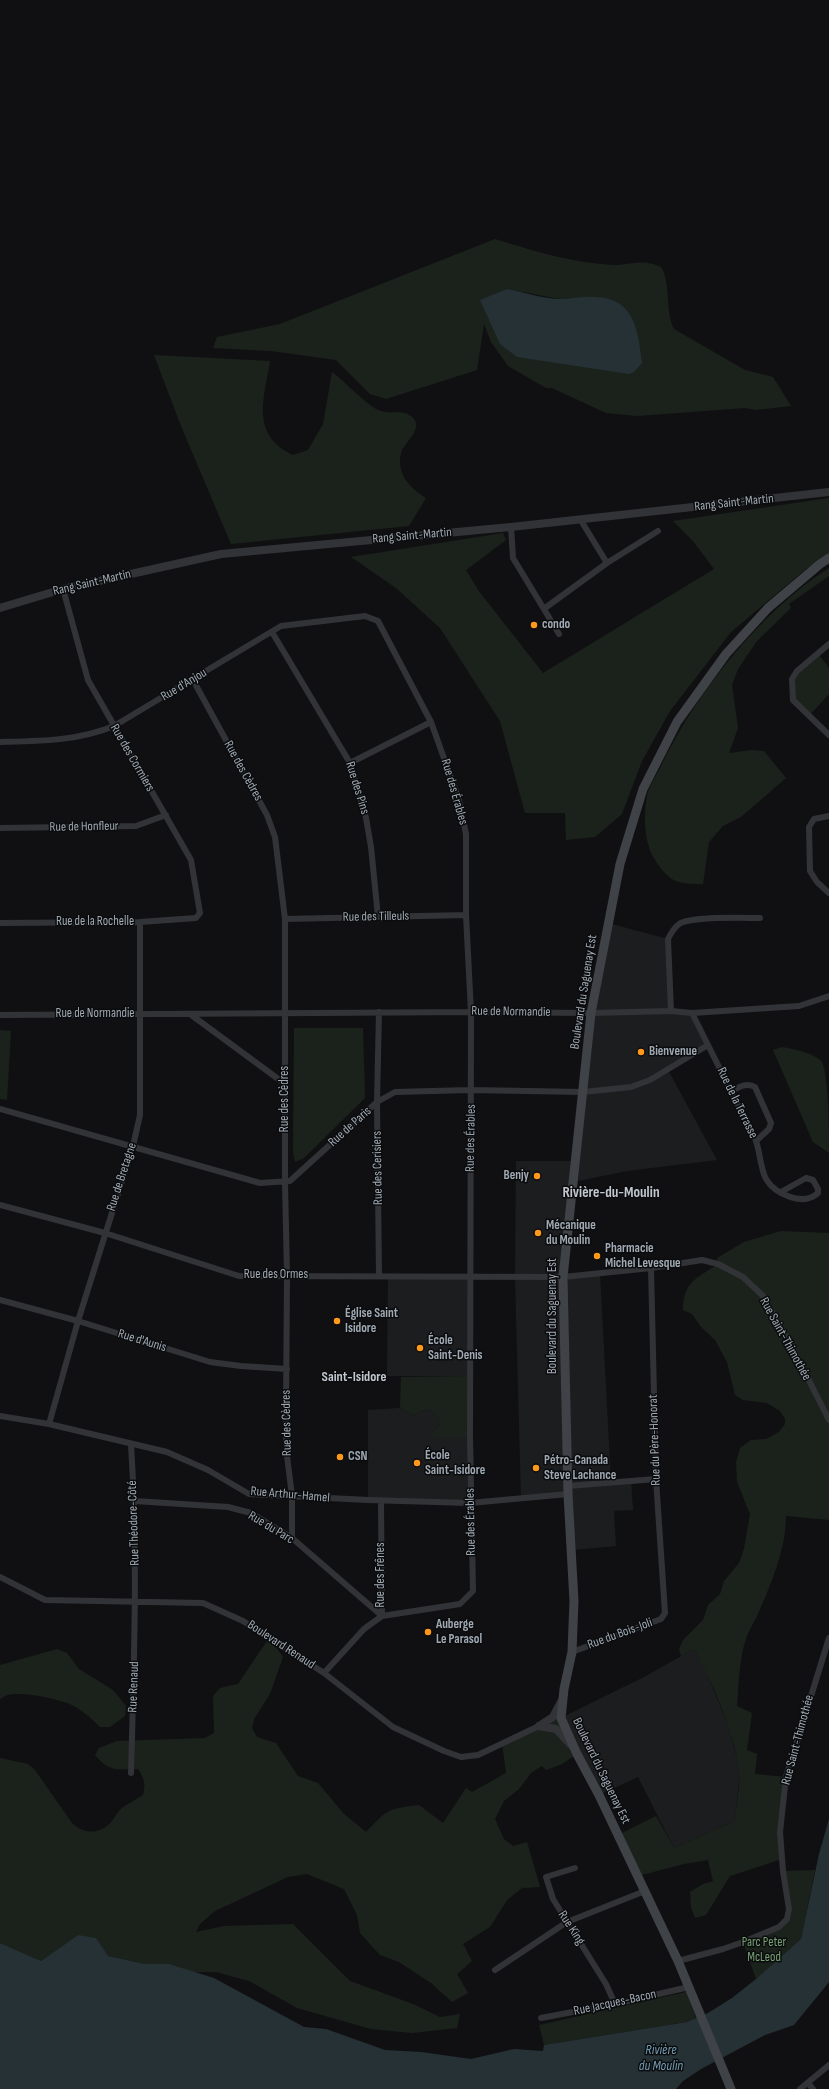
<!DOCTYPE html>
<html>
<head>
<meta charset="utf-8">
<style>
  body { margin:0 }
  canvas { display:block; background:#101012 }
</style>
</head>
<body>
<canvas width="829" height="2089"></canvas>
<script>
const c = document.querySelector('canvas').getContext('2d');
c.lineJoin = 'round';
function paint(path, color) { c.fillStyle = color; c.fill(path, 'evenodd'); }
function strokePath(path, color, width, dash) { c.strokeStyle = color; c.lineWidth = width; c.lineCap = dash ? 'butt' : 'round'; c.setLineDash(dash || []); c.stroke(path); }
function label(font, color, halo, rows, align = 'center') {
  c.font = font + ' "Sofia Sans Condensed",sans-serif'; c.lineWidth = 3; c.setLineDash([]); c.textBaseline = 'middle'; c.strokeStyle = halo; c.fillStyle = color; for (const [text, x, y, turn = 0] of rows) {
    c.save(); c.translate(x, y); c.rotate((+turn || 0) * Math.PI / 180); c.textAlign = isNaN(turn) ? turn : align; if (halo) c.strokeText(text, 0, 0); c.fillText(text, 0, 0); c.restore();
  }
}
paint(new Path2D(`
  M608,923L668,939L671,1011L692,1013L708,1045L668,1070L717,1160L627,1171L573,1182L563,1277L600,1273L611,1483L631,1481L633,1510L614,1511L616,1546L571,1550L568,1494L521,1498L515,1277L516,1161H575L602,958Z
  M388,1276L469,1278L470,1376H387Z
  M400,1408L413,1415L428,1409L438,1416L440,1425L429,1437H470V1503L368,1500V1410Z
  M694,1649L704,1666L729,1728L740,1770L735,1821L674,1848L638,1777L599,1795L561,1718L644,1677Z`), '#1c1d1f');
paint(new Path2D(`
  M495,239C533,251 573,263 613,265C632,265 642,258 661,267C672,286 664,309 674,329L745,370L773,377L791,406L756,410L745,408L637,416L606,413L552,388H546L508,366L491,342L484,324L477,370L386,399L370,394L336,360L271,351L213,348L217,337L280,324ZM507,289L560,299L596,297L639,340Z
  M154,355L270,361C264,399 250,435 293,455L308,450L323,424L332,372C347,383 360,399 376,409C390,417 402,407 413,418C424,429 403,444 401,453C396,474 410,488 426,498L409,526L231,544L181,426Z
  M829,498V554L806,569L731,632L670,711L642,761L622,814L595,837L566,840L565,813H525L500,721L440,628L396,588L351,557L503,533L506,540L466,570L478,590L543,673L714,569L693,541L673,521Z
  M829,568V576L789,604L791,608L757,641L738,669L732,685L738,728L729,753L752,750L764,751L786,778L741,817L723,826L709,842L703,884C696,884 687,884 679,882C667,880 652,858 649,847C644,831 644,813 647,796C649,785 658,774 662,764C697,692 761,611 829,568Z
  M817,652L829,668V694L808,717L793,700L792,679Z
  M294,1028H363L365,1098L304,1158L295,1162L293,1152Z
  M0,1030L11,1031L7,1100L0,1099Z
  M782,1047C793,1049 815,1053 822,1062C829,1079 829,1131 829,1153L813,1142L773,1050Z
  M781,1231L829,1233V1520L786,1516C786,1549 771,1584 758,1614C755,1621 750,1628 747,1636C739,1657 739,1683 737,1706L752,1713L747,1750L757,1754L755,1774L786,1777L780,1832L782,1859L730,1876L706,1915L695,1918L691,1907L690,1892L703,1884L713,1881L708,1860L684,1864L638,1876L618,1835L656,1816L674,1848L735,1821C736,1805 741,1785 739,1769C735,1736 711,1678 694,1649L681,1656L679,1649L683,1640L703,1620L708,1605L720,1594L724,1581L739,1563L744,1549L750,1514L737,1482L736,1462L740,1448L751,1440L766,1439L779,1432L785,1424V1419L780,1411L767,1403L743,1400L735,1395L727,1362L715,1340L701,1327L692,1314L683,1310C683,1282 697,1278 718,1264L717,1258L744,1242Z
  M470,1376V1437H429L440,1425L438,1416L428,1409L413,1415L400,1408L401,1377Z
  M269,1638L283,1657L270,1694L254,1719L252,1728L257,1737L276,1743L298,1776L318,1783L344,1814L366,1832C388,1809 387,1809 419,1805L443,1823L466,1788L472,1792L506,1773L502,1743L539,1726L561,1718L577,1754L562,1764L546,1770L542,1766L531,1773L519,1789L504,1801L495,1819L504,1839L513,1846L527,1842L540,1887L522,1888L507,1900L490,1927L463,1944L472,1961L457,1974L468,1993L452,2002L431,1983L399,1962L380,1955L360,1933L357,1915L344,1889L307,1874L288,1877L215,1911L200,1924L196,1932L224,1926L293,1924L350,1981L413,2004L440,2017L460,2014L457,2028L412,2033L371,2029L297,2008L249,1981L216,1972H189L169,1964H145L108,1956L78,1935L41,1961L0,1943V1758L28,1764L35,1770L72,1823C82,1833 97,1835 108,1825C113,1822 115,1815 120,1810C126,1804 136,1800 143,1795C146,1784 144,1778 138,1769C117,1769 110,1773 95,1755L99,1748L117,1741L205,1738L214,1733L213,1696L220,1688L238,1684Z
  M57,1649L67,1653L79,1669L113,1690L126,1706L125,1716L110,1727H100C91,1718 82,1710 70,1704C58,1699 21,1691 8,1695C6,1695 2,1698 0,1699V1665Z
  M815,1870L801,1939L756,1979L743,1942L779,1927L787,1919L783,1871Z
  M686,1992L696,2018L687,2022L544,2045L539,2025Z`), '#1a221b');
paint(new Path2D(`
  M507,289C524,292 543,299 561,299C572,299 584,296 595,297C635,298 638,331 642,363L634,372L629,374L517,357L500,344L480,300Z
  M829,1819V1982L794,2025L765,2035L701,2069L683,2081L676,2089H0V1943L41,1961L78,1935L96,1938L108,1956L145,1964H169L214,1978L304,2027L326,2029L385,2050L421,2052L471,2059L514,2049L543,2051L544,2045L687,2022L708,2013L732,1998L756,1979L801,1939L819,1854Z`), '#263136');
strokePath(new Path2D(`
  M580,519L607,563
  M511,527L513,558L559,634
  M545,608L607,563L658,531
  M272,632L350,763L366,818L371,847L378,917
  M829,644L797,671L792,679L793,700L829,735
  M193,680L267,815L275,837L285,919V1182L287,1275L286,1412V1448L292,1496V1538
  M0,742C39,741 78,741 114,726L281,626L365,616L378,621L431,722L459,800L466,834V915L471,1012L470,1437L473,1591L460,1604L382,1616L292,1538L251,1513L228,1507L135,1501
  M350,763L431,722
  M829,816L814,819L809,827L810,871L817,882L829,893
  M0,828L136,826L166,815
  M285,919L466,915
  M0,923L140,922L196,918L200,913L191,860L88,680L63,589
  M671,1011L668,939C671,933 674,928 679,924C691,916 743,918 760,918
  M379,1012L377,1102L379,1275
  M692,1013C706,1041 720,1069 734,1097C741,1111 750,1126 756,1141C760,1152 760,1167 766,1179C775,1194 803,1207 818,1193V1189L813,1180L806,1178L781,1192
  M190,1014L285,1084
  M0,1015L471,1012L591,1013L671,1011L692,1013L799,1006L829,996
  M731,1091C739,1087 747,1082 755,1087L771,1123L769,1129L756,1141
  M0,1109L260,1183L290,1181L377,1102L395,1092L471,1090L583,1092L631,1087L650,1080L708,1045
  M0,1205L105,1233L239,1276L563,1277L651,1268L702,1260L718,1264L743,1277L763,1296L793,1349L829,1420
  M0,1300L78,1321L210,1362L241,1366L287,1369
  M0,1416L49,1424L167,1452L208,1470L249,1494L368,1500L470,1503L568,1494
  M49,1424L78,1321L133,1146L140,1115V922
  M131,1444C138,1554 134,1663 131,1773
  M568,1486L656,1479
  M0,1577L45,1600L203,1603L243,1621L324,1673L393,1727L444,1751L461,1757L478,1755L539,1726
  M572,1652L661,1619L665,1613L656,1479L651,1268
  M324,1673L364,1629L382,1616L381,1501
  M575,1868L546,1877L553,1899L606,1984L615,2004
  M678,1961L723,1949L743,1942L779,1927L787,1919L789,1909L783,1871L780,1832L786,1777L829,1638
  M495,1970L567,1922L645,1891
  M541,2018L615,2004L689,1987
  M808,2083L813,2089
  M800,2089L829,2065`), '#313337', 6);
strokePath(new Path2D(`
  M0,608L63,589L221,554L511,527L829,492
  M539,1726L556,1729L571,1745
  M539,1726L553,1717L561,1702`), '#313337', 8);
strokePath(new Path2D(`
  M731,2089L678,1961L599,1795L577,1754L561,1718L564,1689L572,1652L574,1601L568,1494L563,1277L591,1013L620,864L643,789L677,722L726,654L768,608L820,564L829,558`), '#3f4247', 9);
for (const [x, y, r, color] of [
  [534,625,4,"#ff991b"],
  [641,1052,4,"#ff991b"],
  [537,1176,4,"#ff991b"],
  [538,1233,4,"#ff991b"],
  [597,1256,4,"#ff991b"],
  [337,1321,4,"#ff991b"],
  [420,1348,4,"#ff991b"],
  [340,1457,4,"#ff991b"],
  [417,1463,4,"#ff991b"],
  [536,1468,4,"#ff991b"],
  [428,1632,4,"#ff991b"]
]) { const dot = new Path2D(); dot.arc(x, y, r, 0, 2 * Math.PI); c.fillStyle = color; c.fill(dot); strokePath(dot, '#0b0c0d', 1.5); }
label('13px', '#a0a9b4', '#0b0c0d', [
  ["Rang Saint-Martin",734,503,-6],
  ["Rang Saint-Martin",412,536,-5],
  ["Rang Saint-Martin",92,583,-13],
  ["Rue d'Anjou",184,685,-31],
  ["Rue des Cormiers",132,758,60],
  ["Rue des Cèdres",243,771,61],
  ["Rue des Pins",357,788,73],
  ["Rue des Érables",454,792,74],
  ["Rue de Honfleur",84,827,-1],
  ["Rue des Tilleuls",376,917,-1],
  ["Rue de la Rochelle",95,922],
  ["Boulevard du Saguenay Est",584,992,-81],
  ["Rue de Normandie",511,1012,1],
  ["Rue de Normandie",95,1014],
  ["Rue des Cèdres",285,1099,-90],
  ["Rue de la Terrasse",737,1103,64],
  ["Rue de Paris",350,1127,-42],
  ["Rue des Érables",471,1138,-89],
  ["Rue des Cerisiers",378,1168,-91],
  ["Rue de Bretagne",122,1177,-72],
  ["Rue des Ormes",276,1275],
  ["Boulevard du Saguenay Est",553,1316,-90],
  ["Rue Saint-Thimothée",785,1339,61],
  ["Rue d'Aunis",142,1341,17],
  ["Rue des Cèdres",287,1423,-91],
  ["Rue du Père-Honorat",655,1440,-92],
  ["Rue Arthur-Hamel",290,1495,5],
  ["Rue des Érables",471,1522,-91],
  ["Rue Théodore-Côté",134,1523,-92],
  ["Rue du Parc",271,1528,31],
  ["Rue des Frênes",381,1575,-90],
  ["Rue du Bois-Joli",620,1634,-20],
  ["Boulevard Renaud",281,1645,33],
  ["Rue Renaud",134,1687,-88],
  ["Rue Saint-Thimothée",798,1740,-75],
  ["Boulevard du Saguenay Est",601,1771,64],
  ["Rue King",571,1928,57],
  ["Rue Jacques-Bacon",615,2003,-12]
]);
label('bold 13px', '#a0a9b4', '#0b0c0d', [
  ["condo",542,625],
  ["Bienvenue",649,1052],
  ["Benjy",529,1176,"right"],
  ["Mécanique",546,1226],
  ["du Moulin",546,1241],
  ["Pharmacie",605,1249],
  ["Michel Levesque",605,1264],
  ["Église Saint",345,1314],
  ["Isidore",345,1329],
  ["École",428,1341],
  ["Saint-Denis",428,1356],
  ["École",425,1456],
  ["Saint-Isidore",425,1471],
  ["CSN",348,1457],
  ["Pétro-Canada",544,1461],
  ["Steve Lachance",544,1476],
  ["Auberge",436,1625],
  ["Le Parasol",436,1640]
], 'left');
label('13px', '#78a176', '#0b0c0d', [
  ["Parc Peter",764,1943],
  ["McLeod",764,1958]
]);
label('bold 14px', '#c2c7d0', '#0b0c0d', [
  ["Saint-Isidore",354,1377]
]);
label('italic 14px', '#749cb3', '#0b0c0d', [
  ["Rivière",661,2050],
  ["du Moulin",661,2066]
]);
label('bold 15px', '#c2c7d0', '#0b0c0d', [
  ["Rivière-du-Moulin",611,1193]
]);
</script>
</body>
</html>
